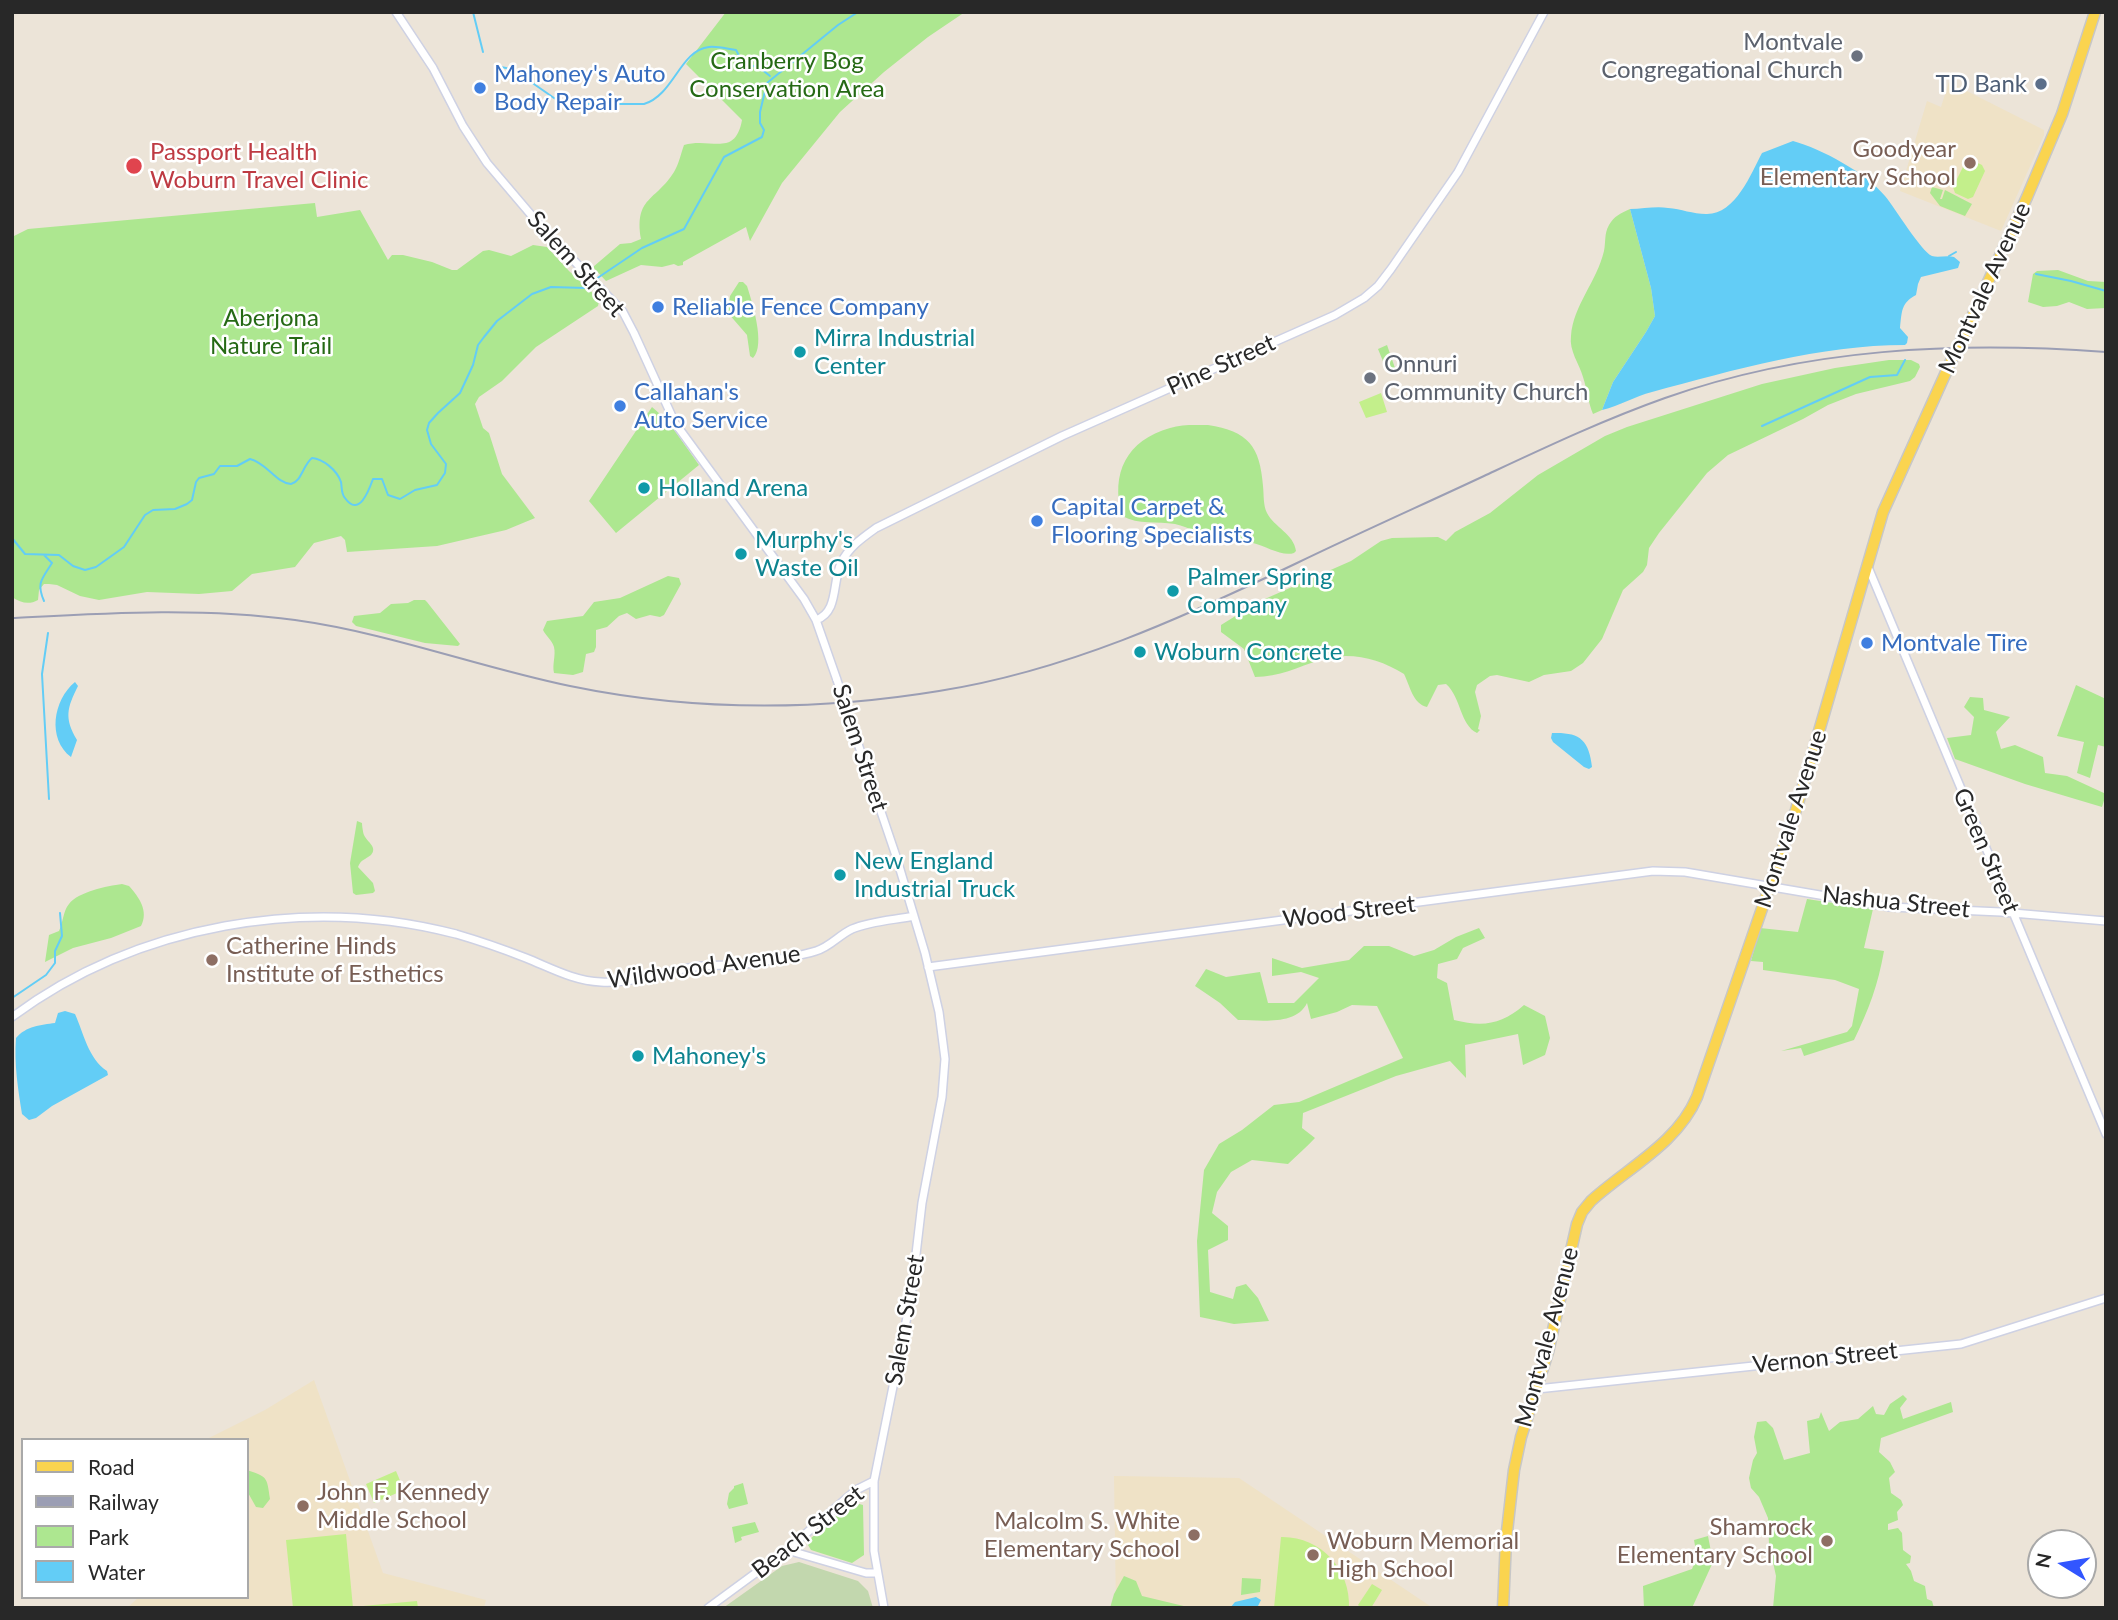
<!DOCTYPE html>
<html>
<head>
<meta charset="utf-8">
<style>
  body { margin:0 }
  #map { position:relative; width:2118px; height:1620px; overflow:hidden; background:#ece4d8; font-family:Lato,sans-serif }
  canvas { display:block }
  .frame { position:absolute; inset:0; border:14px solid #282828; pointer-events:none }
  .legend { position:absolute; left:21px; top:1438px; width:228px; height:161px; box-sizing:border-box; background:#fff; border:2px solid #a9a9a9; margin:0; padding:9px 12px; list-style:none; font-size:21px; color:#282828 }
  .legend li { display:flex; align-items:center; gap:14px; height:35px }
  .legend b { width:35px; border:2px solid #a9a9a9 }
  .north { position:absolute; left:2027px; top:1529px; width:70px; height:70px; box-sizing:border-box; background:#fff; border:2px solid #a9a9a9; border-radius:50%; rotate:281deg; font-size:19px; font-weight:700; line-height:28px; text-align:center; color:#282828 }
  .north::after { content:''; display:block; margin:auto; width:24px; height:32px; background:#3256ff; clip-path:polygon(50% 0,100% 100%,50% 72%,0 100%) }
</style>
</head>
<body>
<div id="map">
<canvas width="2118" height="1620"></canvas>
<div class="frame"></div>
<ul class="legend">
<li><b style="height:9px;background:#fad44f"></b>Road</li>
<li><b style="height:9px;background:#9b9eb4"></b>Railway</li>
<li><b style="height:19px;background:#ade790"></b>Park</li>
<li><b style="height:19px;background:#63cdf6"></b>Water</li>
</ul>
<div class="north">N</div>
</div>
<script>
const c = document.querySelector('canvas').getContext('2d');
c.lineJoin = 'round';
function paint(path, color) { c.fillStyle = color; c.fill(path, 'evenodd'); }
function strokePath(path, color, width, dash) { c.strokeStyle = color; c.lineWidth = width; c.lineCap = dash ? 'butt' : 'round'; c.setLineDash(dash || []); c.stroke(path); }
function label(font, color, halo, rows, align = 'center') {
  c.font = font + ' Lato,sans-serif'; c.lineWidth = 5; c.setLineDash([]); c.textBaseline = 'middle'; c.strokeStyle = halo; c.fillStyle = color; for (const [text, x, y, turn = 0] of rows) {
    c.save(); c.translate(x, y); c.rotate((+turn || 0) * Math.PI / 180); c.textAlign = isNaN(turn) ? turn : align; if (halo) c.strokeText(text, 0, 0); c.fillText(text, 0, 0); c.restore();
  }
}
paint(new Path2D(`
  M1949,82L2044,130V135L2001,231L1900,191L1927,101L1941,107Z
  M314,1380L383,1573L486,1600L484,1608H127L139,1597H247V1440H205L265,1410Z
  M1114,1476L1239,1478L1433,1608H1116Z`), '#efe2c6');
paint(new Path2D(`
  M726,12H965L928,37L884,72L840,112L782,183L750,241L746,227L683,262V265L678,266L674,264L662,267L641,265L606,281L593,267L620,244L631,243L641,239C634,197 656,201 674,172C679,164 681,153 684,145C711,137 735,158 742,120L686,64Z
  M1932,187L1943,190L1940,199H1942L1945,190L1972,204L1965,216L1940,206L1930,193Z
  M315,203L317,217L360,210L388,260L392,255H403L432,262L452,270H457L483,251L489,250L511,256L533,245L547,247L569,271L597,297L599,301L598,306L536,347L502,381L479,397L475,404L483,428L489,433L502,474L535,518L506,530L437,546L347,552L345,540L341,536L314,543L295,567L252,574L232,591L199,594L147,592L99,600L80,596L57,585L49,584H44L39,590L38,600C29,605 21,603 12,597V237L28,229Z
  M1630,209L1651,288L1655,316L1646,332L1613,382L1602,410L1593,414C1588,402 1587,389 1583,377C1579,363 1569,351 1571,336C1573,306 1597,281 1604,251C1606,241 1604,234 1609,225C1614,216 1621,213 1630,209Z
  M2058,270L2088,281L2106,282V308L2087,309L2069,302L2057,306L2043,307L2028,302L2033,274L2037,271Z
  M739,282H743L747,286C752,302 766,345 753,358L750,356L747,335L728,313L730,296Z
  M1387,345L1395,368L1387,371L1378,349Z
  M1889,360H1911L1919,364L1920,367L1915,377L1910,381L1856,394L1828,405L1803,419L1728,455L1707,473L1659,533L1649,548L1647,565L1643,572L1623,590L1602,639L1583,663L1571,671L1544,675L1529,682L1497,675L1490,676L1477,685L1475,692L1481,716L1478,729L1480,730L1477,733C1460,725 1461,697 1446,684L1438,685L1427,707C1413,704 1410,686 1404,674C1378,658 1349,651 1320,660C1298,667 1279,677 1255,677L1244,649L1221,632V625L1258,602L1351,561L1381,541L1392,538L1438,537L1446,541L1455,532L1490,513L1538,475L1605,436L1627,427L1762,384L1835,368Z
  M652,407L668,421L699,465L616,533L589,501Z
  M1208,425C1248,431 1260,446 1263,486C1264,495 1263,505 1267,513C1274,527 1294,534 1296,551L1294,553C1282,557 1266,546 1253,543C1240,541 1227,542 1215,540C1202,537 1190,527 1175,524C1157,521 1139,525 1122,516C1110,473 1127,440 1170,428C1182,424 1196,425 1208,425Z
  M668,576L679,578L681,584L664,615L660,617L650,615L636,619L627,613L619,616L607,627L596,630V647L594,652L586,654L583,672L573,675L554,673C552,664 556,656 554,647C552,640 546,636 543,630L547,621L583,616L594,602L620,598Z
  M414,600H425L427,602L460,644L458,646L425,643L356,626L352,622L354,616L380,613L391,604L408,603Z
  M2076,685L2106,699V747L2098,745L2090,778L2077,773L2084,742L2057,736Z
  M1970,697L1983,698L1984,710L2010,717L1996,732L2001,749L2015,745L2043,757L2045,773L2067,776L2106,794L2102,807L2025,784L1955,759L1947,738L1971,735L1974,717L1964,707Z
  M357,821L362,823C362,825 363,833 364,835C367,842 378,847 371,855C365,860 361,859 358,867L373,883L375,891L373,893L356,895L353,893L350,863Z
  M122,884L129,886C139,897 149,911 141,926L111,938L73,948L45,962L49,935L59,931C63,923 63,911 69,904C78,892 107,886 122,884Z
  M1807,899L1873,909L1864,948L1884,951C1878,985 1869,1009 1854,1040L1804,1056L1801,1048L1781,1051L1847,1032L1852,1026L1859,989L1835,980L1763,970V962L1751,961L1760,928L1798,932Z
  M1479,928L1485,938L1463,948L1457,959L1438,964L1437,978L1447,983L1454,1020C1483,1027 1501,1025 1524,1005L1545,1016L1550,1038L1545,1055L1523,1065L1518,1034L1465,1045L1466,1078L1450,1061L1396,1076L1303,1113L1302,1128L1315,1138C1307,1147 1297,1155 1288,1164L1252,1160L1231,1172L1217,1192L1212,1213L1228,1226V1240L1208,1250L1210,1292L1233,1299L1236,1287L1246,1284L1258,1298L1269,1321L1234,1324L1200,1317L1197,1241L1204,1170L1219,1144L1242,1130L1274,1105L1299,1102L1403,1058L1377,1006L1352,1005L1337,1012L1311,1019L1307,1003C1296,1026 1260,1020 1238,1020L1220,1003L1195,986L1206,969L1226,977L1260,972L1268,1003H1294L1319,978L1301,972L1272,976V958L1302,968L1349,960L1364,946H1389L1414,956L1434,950L1456,937Z
  M1903,1395L1907,1399L1900,1408L1903,1419L1951,1402L1953,1412L1881,1438L1879,1452L1890,1462L1895,1472L1889,1478L1891,1493L1901,1500L1903,1505L1897,1512L1898,1520L1888,1524V1530L1898,1528L1902,1533L1903,1550L1911,1556L1910,1563L1906,1564L1911,1571L1914,1581L1925,1586L1927,1599L1932,1601L1934,1608H1773L1776,1576L1769,1544L1768,1518L1759,1497L1751,1488L1749,1478L1753,1460L1757,1453L1754,1437L1757,1422L1766,1421L1773,1428L1784,1460L1810,1453L1807,1421L1819,1418L1821,1412L1829,1431L1840,1422L1858,1419L1873,1406L1876,1414L1884,1415L1890,1404Z
  M247,1470C267,1477 267,1476 270,1499L263,1508L256,1507L247,1491Z
  M743,1483L748,1504L729,1509L727,1504L729,1493L734,1488V1486Z
  M852,1502L863,1505L864,1555L852,1563L811,1550L808,1545L809,1540Z
  M755,1522L759,1532L741,1537L742,1540L735,1543L732,1527Z
  M1708,1536L1713,1562L1692,1608H1644L1643,1586L1692,1569L1697,1557L1694,1540Z
  M1124,1576L1136,1581L1142,1596L1192,1608H1110L1114,1594Z
  M1242,1578L1261,1579L1260,1592L1241,1595Z`), '#ade790');
paint(new Path2D(`
  M799,1562L858,1581L868,1591L873,1608H723L782,1566Z`), '#c2d7ae');
paint(new Path2D(`
  M1972,160L1982,165L1985,171L1973,197L1968,199L1955,193L1953,187L1965,163Z
  M1381,393L1387,412L1366,418L1359,402Z
  M396,1471L404,1490L374,1503L366,1484Z
  M346,1534L353,1608H293L286,1540Z
  M1281,1537C1320,1536 1351,1569 1349,1608H1274Z
  M1372,1584L1382,1590L1371,1608H1361L1358,1605Z
  M417,1601L418,1608H363V1606Z`), '#c3ef8b');
paint(new Path2D(`
  M1793,141C1822,149 1866,173 1885,196C1895,208 1921,251 1932,256C1938,258 1947,255 1954,257L1960,262L1958,268L1921,277L1918,284L1916,295C1901,303 1902,311 1900,328L1908,337L1907,343L1905,345C1821,345 1733,370 1652,392C1635,396 1620,406 1602,410L1613,382L1646,332L1655,316L1651,288L1630,209C1643,209 1656,206 1668,208C1681,209 1693,214 1706,214C1735,215 1751,174 1762,153Z
  M75,682L78,686C67,708 64,718 77,740L71,757C47,739 53,700 75,682Z
  M1552,733C1579,732 1589,739 1592,767L1589,769L1584,767L1553,742L1551,738Z
  M65,1011L75,1014C84,1034 88,1058 107,1071L108,1075L52,1106L36,1118L29,1120L22,1114C18,1089 14,1064 16,1038C26,1026 41,1025 55,1023L58,1013Z
  M1256,1597L1261,1600L1257,1608H1230L1235,1602Z`), '#63cdf6');
strokePath(new Path2D(`
  M473,12L483,52
  M496,66L506,68L521,75L554,98L566,102L584,104H644C674,95 680,50 709,47C717,46 728,49 736,50L743,63L760,68L770,76
  M1949,256L1956,252
  M2036,274L2071,281L2106,291
  M596,279L642,248L684,229L724,157L762,137L764,130L760,123V112L767,83L838,25L858,12
  M1762,426L1870,377L1897,375L1905,360
  M12,538L25,554L59,555L73,566L85,570L96,567L124,547L145,515L153,510L175,509L187,504L192,500L196,482L199,478L214,474L220,466H237L250,459C267,463 276,483 291,484C302,481 303,465 312,458C323,459 337,470 341,482C342,487 341,494 345,498C359,518 369,490 373,479H382L388,495L400,499L415,490L437,485L445,473L446,464L431,444L427,430L429,423L438,413L460,393L473,365L478,345L484,337L497,321L532,294L551,287L586,288L591,283
  M44,601C36,583 42,579 52,563L44,555
  M48,633L42,674L49,799
  M12,998L46,975L55,963V951L62,936L60,913`), '#63cdf6', 2);
const minor = new Path2D(`
  M396,12L433,68L463,126L487,163L538,223L623,312L634,333L675,423L804,599L816,620L837,680
  M1868,567L2106,1134
  M816,620C839,612 832,582 841,563C849,547 862,538 876,528L1062,436L1335,315L1364,298L1378,286L1391,269L1458,172L1544,12
  M853,729L896,856L925,953L939,1012L945,1059L942,1097L922,1203L911,1297L874,1481V1551L884,1608
  M928,967L1653,871L1685,872L1890,907L2001,912L2106,921
  M12,1017C137,924 307,895 456,934C480,941 503,949 526,958C551,968 574,981 601,982C633,984 664,971 695,967C709,964 724,966 738,965C761,962 794,958 816,951C830,947 839,935 852,929C871,921 894,920 914,916
  M1537,1389L1961,1344L2106,1298
  M787,1550L866,1573H876
  M708,1608L787,1550L856,1490L874,1481`);
const major = new Path2D(`
  M1961,341L2027,197L2062,114L2095,12
  M1503,1608L1506,1540L1514,1470L1521,1437L1548,1352L1577,1224L1582,1212L1591,1201C1627,1168 1677,1144 1697,1097L1796,810L1883,512L1952,359`);
strokePath(minor, '#ced1e3', 10);
strokePath(major, '#c7c7c7', 13);
strokePath(minor, '#fff', 7);
strokePath(major, '#fad44f', 10);
strokePath(new Path2D(`
  M12,618C107,613 201,607 295,620C389,633 478,667 570,686C691,711 817,711 939,691C1066,671 1182,618 1297,563C1359,533 1422,505 1484,476C1544,448 1603,420 1665,398C1806,348 1957,341 2106,352`), '#9b9eb4', 2);
const minorBridge = new Path2D(`
  M837,680L853,729`);
const majorBridge = new Path2D(`
  M1952,359L1961,341`);
strokePath(minorBridge, '#ced1e3', 10, []);
strokePath(majorBridge, '#c7c7c7', 13, []);
strokePath(minorBridge, '#fff', 7);
strokePath(majorBridge, '#fad44f', 10);
for (const [x, y, r, color] of [
  [1857,56,7,"#6b7280"],
  [2041,84,7,"#5c6f8a"],
  [480,88,7,"#3f7fe0"],
  [1970,163,7,"#8d6e63"],
  [134,166,9,"#e0444e"],
  [658,307,7,"#3f7fe0"],
  [800,352,7,"#0f9aa8"],
  [1370,378,7,"#6b7280"],
  [620,406,7,"#3f7fe0"],
  [644,488,7,"#0f9aa8"],
  [1037,521,7,"#3f7fe0"],
  [741,554,7,"#0f9aa8"],
  [1173,591,7,"#0f9aa8"],
  [1867,643,7,"#3f7fe0"],
  [1140,652,7,"#0f9aa8"],
  [840,875,7,"#0f9aa8"],
  [212,960,7,"#8d6e63"],
  [638,1056,7,"#0f9aa8"],
  [303,1506,7,"#8d6e63"],
  [1194,1535,7,"#8d6e63"],
  [1827,1541,7,"#8d6e63"],
  [1313,1555,7,"#8d6e63"]
]) { const dot = new Path2D(); dot.arc(x, y, r, 0, 2 * Math.PI); c.fillStyle = color; c.fill(dot); strokePath(dot, '#fff', 2.5); }
label('24px', '#5b616d', '#fff', [
  ["Montvale",1843,42],
  ["Congregational Church",1843,70],
  ["Onnuri",1384,364,"left"],
  ["Community Church",1384,392,"left"]
], 'right');
label('24px', '#256914', '#fff', [
  ["Cranberry Bog",787,61],
  ["Conservation Area",787,89],
  ["Aberjona",271,318],
  ["Nature Trail",271,346]
]);
label('24px', '#366cbe', '#fff', [
  ["Mahoney's Auto",494,74],
  ["Body Repair",494,102],
  ["Reliable Fence Company",672,307],
  ["Callahan's",634,392],
  ["Auto Service",634,420],
  ["Capital Carpet &",1051,507],
  ["Flooring Specialists",1051,535],
  ["Montvale Tire",1881,643]
], 'left');
label('24px', '#4e5e75', '#fff', [
  ["TD Bank",2027,84]
], 'right');
label('24px', '#785e54', '#fff', [
  ["Goodyear",1956,149],
  ["Elementary School",1956,177],
  ["Catherine Hinds",226,946,"left"],
  ["Institute of Esthetics",226,974,"left"],
  ["John F. Kennedy",317,1492,"left"],
  ["Middle School",317,1520,"left"],
  ["Malcolm S. White",1180,1521],
  ["Elementary School",1180,1549],
  ["Shamrock",1813,1527],
  ["Elementary School",1813,1555],
  ["Woburn Memorial",1327,1541,"left"],
  ["High School",1327,1569,"left"]
], 'right');
label('24px', '#be3a42', '#fff', [
  ["Passport Health",150,152],
  ["Woburn Travel Clinic",150,180]
], 'left');
label('24px', '#282828', '#fff', [
  ["Salem Street",576,264,48],
  ["Montvale Avenue",1985,288,-65],
  ["Pine Street",1221,365,-24],
  ["Salem Street",860,748,72],
  ["Montvale Avenue",1791,819,-72],
  ["Green Street",1986,851,67],
  ["Nashua Street",1896,902,6],
  ["Wood Street",1349,912,-7],
  ["Wildwood Avenue",704,967,-8],
  ["Salem Street",905,1320,-80],
  ["Montvale Avenue",1547,1337,-75],
  ["Vernon Street",1825,1358,-6],
  ["Beach Street",808,1532,-38]
]);
label('24px', '#0d838f', '#fff', [
  ["Mirra Industrial",814,338],
  ["Center",814,366],
  ["Holland Arena",658,488],
  ["Murphy's",755,540],
  ["Waste Oil",755,568],
  ["Palmer Spring",1187,577],
  ["Company",1187,605],
  ["Woburn Concrete",1154,652],
  ["New England",854,861],
  ["Industrial Truck",854,889],
  ["Mahoney's",652,1056]
], 'left');
</script>
</body>
</html>
